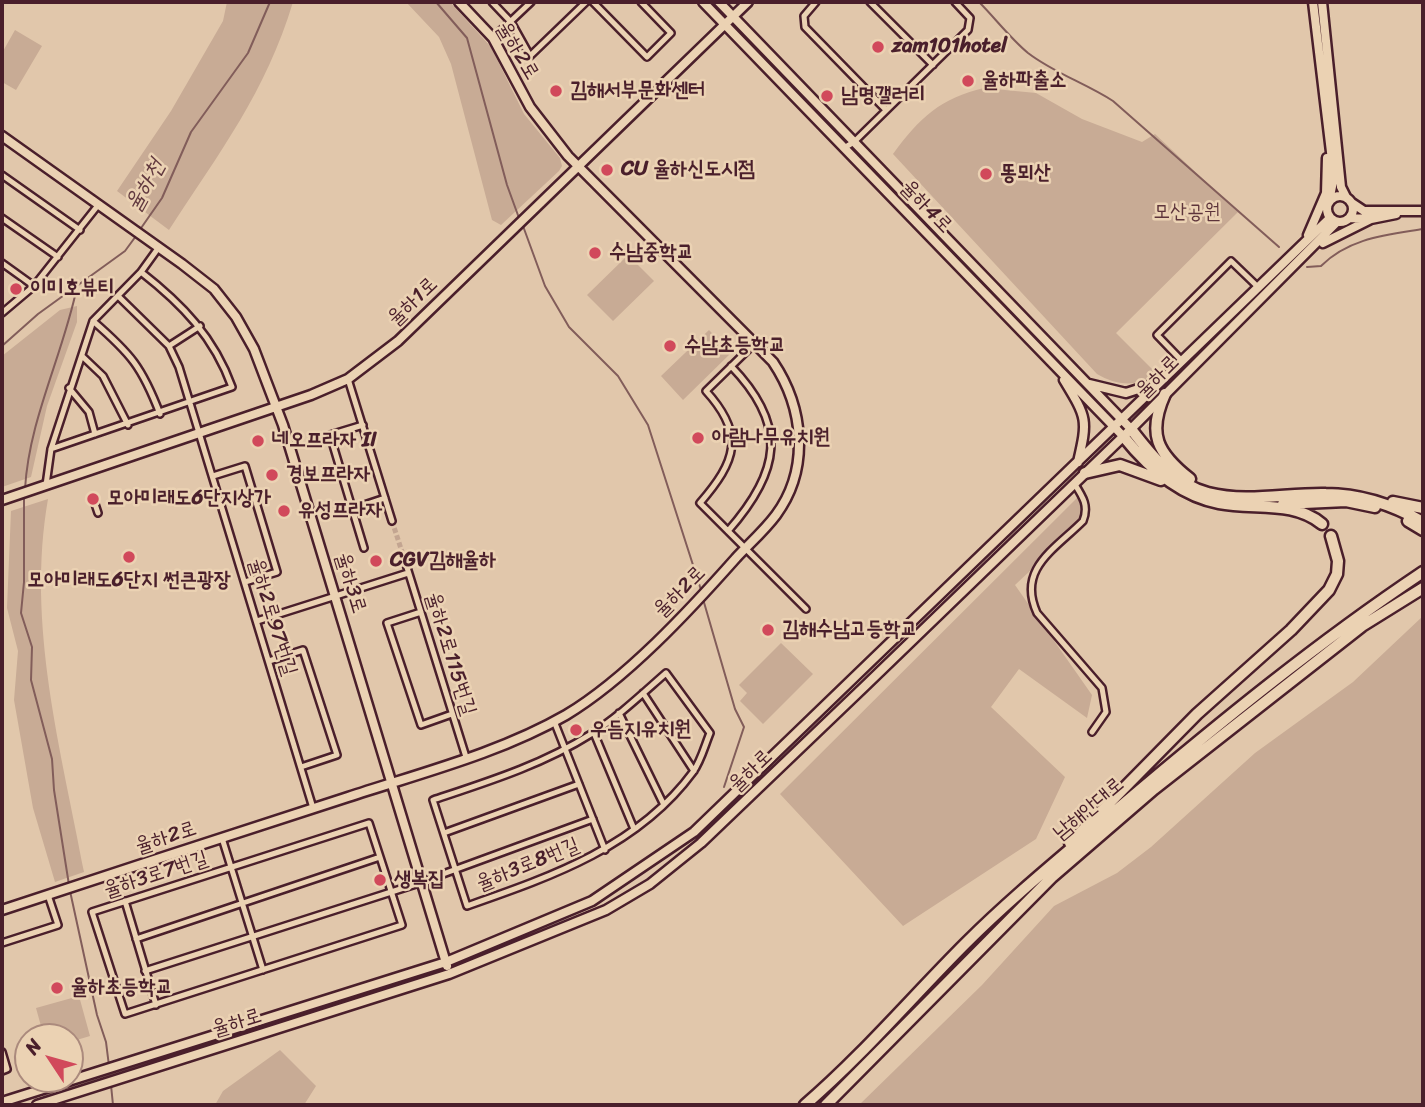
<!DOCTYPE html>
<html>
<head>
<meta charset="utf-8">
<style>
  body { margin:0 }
  #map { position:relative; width:1425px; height:1107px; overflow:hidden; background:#e1c7ab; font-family:Sriracha,sans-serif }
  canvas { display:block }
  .frame { position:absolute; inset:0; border:4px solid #4a1f2b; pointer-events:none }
  .north { position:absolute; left:14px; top:1023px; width:70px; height:70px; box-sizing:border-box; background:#ebd2b3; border:2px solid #ab8a7d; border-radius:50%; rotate:306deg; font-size:19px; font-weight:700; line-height:28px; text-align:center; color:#4a1f2b }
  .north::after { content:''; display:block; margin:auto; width:24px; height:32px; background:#d1495b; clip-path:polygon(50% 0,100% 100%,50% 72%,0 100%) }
</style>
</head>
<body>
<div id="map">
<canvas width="1425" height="1107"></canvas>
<div class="frame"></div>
<div class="north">N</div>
</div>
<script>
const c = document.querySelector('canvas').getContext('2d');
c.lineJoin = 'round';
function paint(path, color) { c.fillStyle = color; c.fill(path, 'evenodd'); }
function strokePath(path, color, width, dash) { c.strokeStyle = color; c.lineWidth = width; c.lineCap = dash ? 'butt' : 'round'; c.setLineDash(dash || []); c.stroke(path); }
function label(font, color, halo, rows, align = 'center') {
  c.font = font + ' Sriracha,"Poor Story",sans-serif'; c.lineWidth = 5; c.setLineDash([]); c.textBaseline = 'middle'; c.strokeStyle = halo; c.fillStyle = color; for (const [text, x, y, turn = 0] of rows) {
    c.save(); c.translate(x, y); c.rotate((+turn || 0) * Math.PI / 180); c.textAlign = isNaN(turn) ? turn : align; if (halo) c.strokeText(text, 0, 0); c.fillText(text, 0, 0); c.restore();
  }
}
paint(new Path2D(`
  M227,2H293C266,92 219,153 169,230L117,191L171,111L223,21Z
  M406,2H450L491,47L524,114L560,158L562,166L559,171L501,225L492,220L451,64L439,37Z
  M15,30L42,46L16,90L2,82V53Z
  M984,88L1036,93L1082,119L1142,142L1155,134L1238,212L1116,333L1155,372C1138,389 1116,385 1097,374L893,154C919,118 941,98 984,88Z
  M628,255L654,281L613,321L587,295Z
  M77,306V322L47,406L31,477L2,487V356L60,310Z
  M709,330L731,353L683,400L661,376Z
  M1081,494L1086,502L1083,521L1015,585L1092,695L1087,718L1019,669L991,707L1065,777L1036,839L903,926L780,794Z
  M48,499C26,624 61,749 84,872L55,882L33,808L14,700L18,651L7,608L11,511Z
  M1423,616V1105H859L982,985L1054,906L1117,873L1151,847L1255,753L1353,682Z
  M781,643L813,674L763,724L740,701L747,693L739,685Z
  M79,996L90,1036L70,1042V1037H44L36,1008Z
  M280,1050L316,1086L304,1105H215L223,1091Z`), '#c8ab95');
strokePath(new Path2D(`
  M436,2L467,38L507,185L519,218
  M979,2C995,18 1010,38 1028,53C1054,73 1085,83 1113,101L1279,247
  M523,226L545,286L569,327L618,376L648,425L702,593
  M139,231L162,198L191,132L248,53L270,2
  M1307,267L1321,266C1349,238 1386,235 1423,229
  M2,346L38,314L125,251L136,236
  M25,489C29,419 63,355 77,287
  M24,495V582L21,613L32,647L31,680L52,759L54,790L69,885
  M703,599L735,709L744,727L724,787
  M70,891L97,1015L106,1042L109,1066
  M111,1085L113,1105`), '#825d5a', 2);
strokePath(new Path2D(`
  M392,521L405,561`), '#c3a591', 5, [5, 2.5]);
const street = new Path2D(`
  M492,2L511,22L530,56L586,2
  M593,2L647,57L671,33L641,2
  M816,2L804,16L805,27L886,110
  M870,2L933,65
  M493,38L531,2
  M844,148L854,142L968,30L970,18L955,2
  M2,175L80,230
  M2,218L58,257
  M2,263L34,286
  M118,296L169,346L179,367L313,808
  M2,313L34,286L99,204
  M93,321C131,354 142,367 160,414
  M755,343L706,391C746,435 736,461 700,503L806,609
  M169,346L200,326
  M82,356L103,376L128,425
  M1182,361L1157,335L1231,261L1258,287
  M348,379L392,521
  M69,388L89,412L95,434
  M363,425L330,435L364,548
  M51,449L232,387C214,337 182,304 141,272
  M213,476L245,466L277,572L245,582
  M1074,483C1083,497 1089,506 1083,521C1054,550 1017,569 1037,613L1102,688L1106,712L1092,732
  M46,485L51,449L93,321L141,272L159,247
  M95,504L98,513
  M352,509L385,498
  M728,531C780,472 789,426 731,366
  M405,561L466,757
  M421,612L387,623L421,725L452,714
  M257,621L408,573
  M269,661L303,650L337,755L301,767
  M666,673L710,733C705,745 701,761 693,772C638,847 550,877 467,906L433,800C487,782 542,765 591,734C618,717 642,694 666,673Z
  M643,693L694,771
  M619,713L663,803
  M554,721L605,850
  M594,733L634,829
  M369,823L402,925L125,1014L92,912Z
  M444,833L579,784
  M222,838L263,970
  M125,901L156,1005
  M136,939L380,857
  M2,943L58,925L48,895
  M145,971L413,885L593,819
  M2,1052L7,1069L2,1071`);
const secondary = new Path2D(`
  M703,2L1123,436
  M719,2L1131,429
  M1313,2L1334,177L1329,201
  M1322,2L1341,187L1346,197
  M2,136L182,264L214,289L236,317L254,349L283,425L447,966
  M1327 209a13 13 0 1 1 26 0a13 13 0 1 1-26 0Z
  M1352,203L1364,211H1423
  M1350,218L1371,219L1396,214
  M1308,235L1326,193L1327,158
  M1323,243L1371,219
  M1064,380C1087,418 1088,419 1078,462
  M1089,384L1126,393L1157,383
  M2,500L311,395L348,379L398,341L748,2
  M2,910C117,872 233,834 348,797C421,773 500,753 566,715C626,679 689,611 736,558C749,544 764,531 776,515C810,469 804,408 773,362L568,156L530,107L493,38L459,2
  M2,1102L446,962L592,901L694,832L1330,218
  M37,1105L449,974L606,910L650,884L701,843L866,685L1131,429L1337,222`);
const highway = new Path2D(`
  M1165,394C1147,434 1157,453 1190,479
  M1131,429C1151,455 1174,484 1208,493C1248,503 1286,493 1326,494C1361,494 1393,505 1423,522
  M1123,436C1147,466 1180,496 1219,503C1254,510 1293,500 1322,524
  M1085,473L1120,465L1161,480
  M1393,502L1423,508
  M1283,504L1346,501L1375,507
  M1408,521L1423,530
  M1070,843L1197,714L1291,630L1329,590L1337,574L1338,561L1331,536
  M805,1105C863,1055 912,997 966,943C1015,894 1069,851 1121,806C1219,723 1317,643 1423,572
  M826,1105L1052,877L1154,789L1279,691L1362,626L1423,588`);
strokePath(street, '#4a1f2b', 10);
strokePath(secondary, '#4a1f2b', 13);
strokePath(highway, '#4a1f2b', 15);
strokePath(street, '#ebd2b3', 5);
strokePath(secondary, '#ebd2b3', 8);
strokePath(highway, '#ebd2b3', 10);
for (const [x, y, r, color] of [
  [878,47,7,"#d1495b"],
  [968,81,7,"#d1495b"],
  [556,91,7,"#d1495b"],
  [827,96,7,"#d1495b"],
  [607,170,7,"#d1495b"],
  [986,174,7,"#d1495b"],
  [595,253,7,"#d1495b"],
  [16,289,7,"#d1495b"],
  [670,346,7,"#d1495b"],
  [698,438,7,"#d1495b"],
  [258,441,7,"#d1495b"],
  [272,475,7,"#d1495b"],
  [93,499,7,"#d1495b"],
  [284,511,7,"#d1495b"],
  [129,557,7,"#d1495b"],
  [376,561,7,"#d1495b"],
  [768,630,7,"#d1495b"],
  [576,730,7,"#d1495b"],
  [380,880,7,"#d1495b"],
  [57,988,7,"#d1495b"]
]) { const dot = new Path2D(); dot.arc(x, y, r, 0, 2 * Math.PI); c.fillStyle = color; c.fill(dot); strokePath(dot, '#ebd2b3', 2.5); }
label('bold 21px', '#4a1f2b', '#ebd2b3', [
  ["zam101hotel",892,47],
  ["율하파출소",982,81],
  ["김해서부문화센터",570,91],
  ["남명갤러리",841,96],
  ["CU 율하신도시점",621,170],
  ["똥뫼산",1000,174],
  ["수남중학교",609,253],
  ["이미호뷰티",30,289],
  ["수남초등학교",684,346],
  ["아람나무유치원",712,438],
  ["네오프라자 II",272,441],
  ["경보프라자",286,475],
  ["모아미래도6단지상가",107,499],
  ["유성프라자",298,511],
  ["CGV김해율하",390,561],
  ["모아미래도6단지 썬큰광장",129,581,"center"],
  ["김해수남고등학교",782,630],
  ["우듬지유치원",590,730],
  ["생복집",394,880],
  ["율하초등학교",71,988]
], 'left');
label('21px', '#4a1f2b', '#ebd2b3', [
  ["율하2로",517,51,59],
  ["율하4로",926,207,46],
  ["율하1로",413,302,-44],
  ["율하로",1158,377,-45],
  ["율하3로",350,583,73],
  ["율하2로",680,592,-45],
  ["율하2로97번길",272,617,73],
  ["율하2로115번길",450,654,73],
  ["율하로",751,771,-44],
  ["남해안대로",1089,809,-40],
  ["율하2로",166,838,-18],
  ["율하3로8번길",528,865,-22],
  ["율하3로7번길",156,875,-18],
  ["율하로",237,1023,-17]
]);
label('21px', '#5d343b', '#ebd2b3', [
  ["모산공원",1187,213]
]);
label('italic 23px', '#61393f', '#ebd2b3', [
  ["율하천",146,186,-61]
]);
</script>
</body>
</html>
